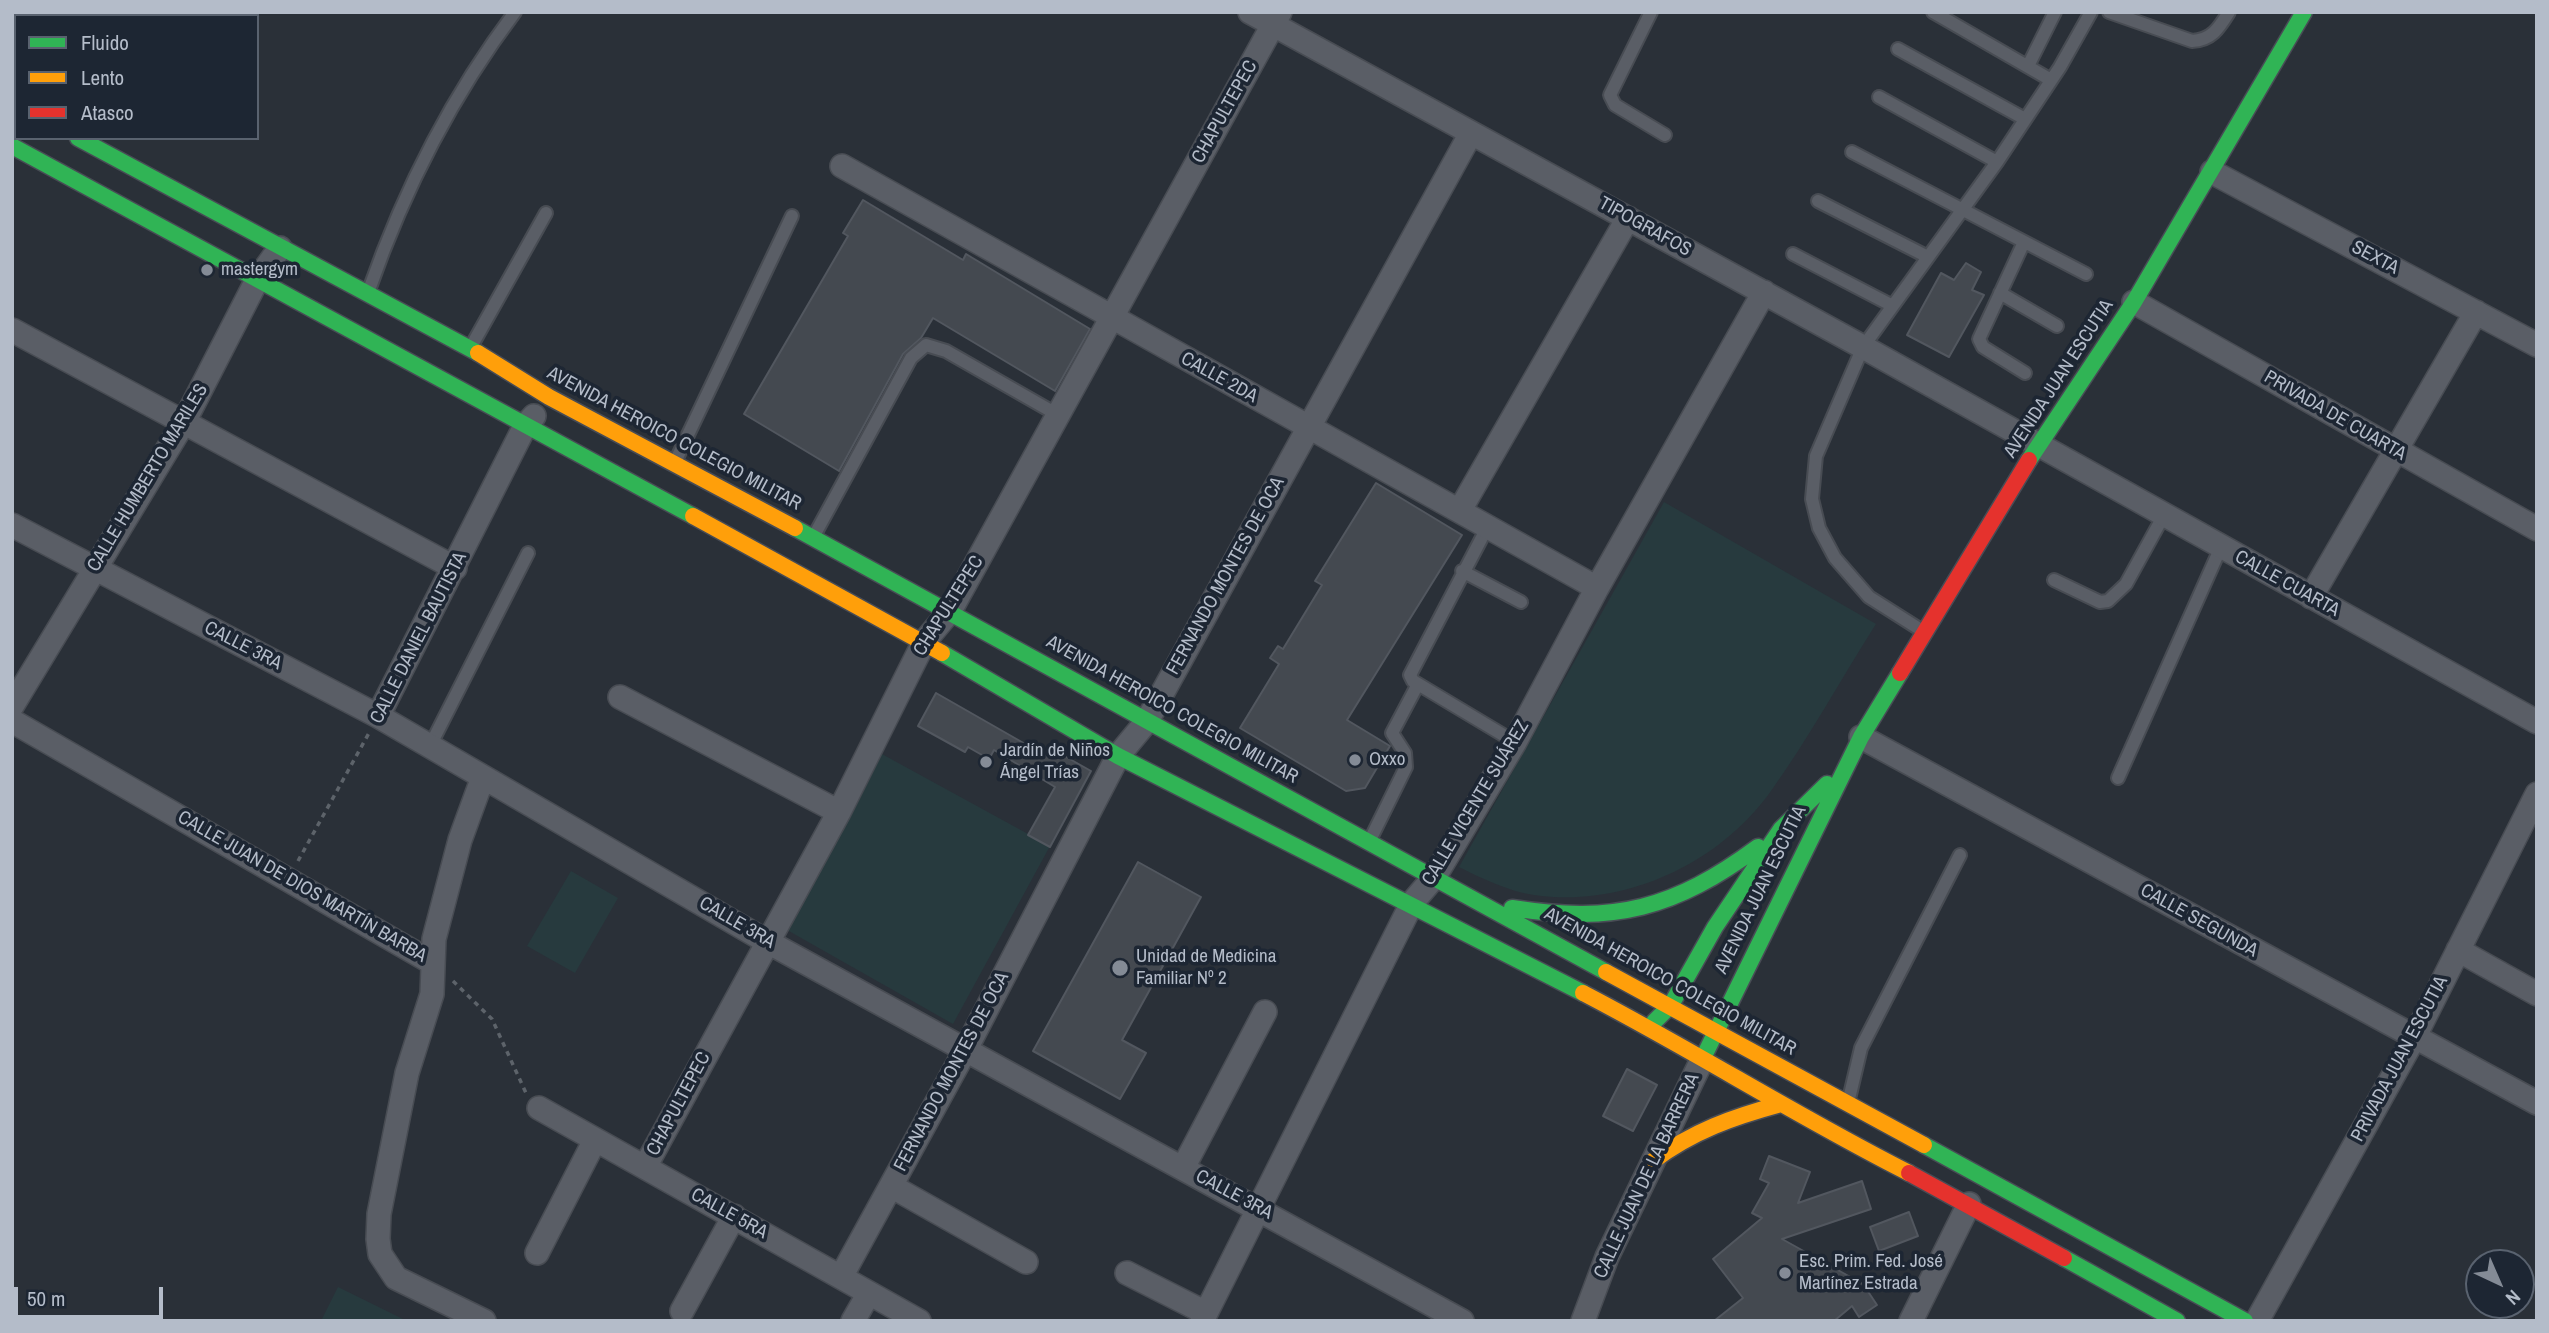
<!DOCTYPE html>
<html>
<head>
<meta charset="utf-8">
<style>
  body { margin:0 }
  #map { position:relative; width:2549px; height:1333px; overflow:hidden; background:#2a3038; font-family:"Archivo Narrow",sans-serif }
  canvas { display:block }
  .frame { position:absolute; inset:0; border:14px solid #b4bcc9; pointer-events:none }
  .legend { position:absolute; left:14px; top:14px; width:245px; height:126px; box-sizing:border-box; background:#1d2633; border:2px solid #59626f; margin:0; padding:9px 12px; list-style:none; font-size:21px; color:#b4bcc9 }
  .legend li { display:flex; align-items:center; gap:14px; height:35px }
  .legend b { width:35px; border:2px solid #59626f }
  .north { position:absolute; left:2465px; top:1249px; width:70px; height:70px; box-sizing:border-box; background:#1d2633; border:2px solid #59626f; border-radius:50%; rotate:136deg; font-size:19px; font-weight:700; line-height:28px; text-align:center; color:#b4bcc9 }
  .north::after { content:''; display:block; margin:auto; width:24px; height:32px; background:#848b96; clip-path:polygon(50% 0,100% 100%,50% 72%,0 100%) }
  .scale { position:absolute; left:14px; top:1287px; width:149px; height:32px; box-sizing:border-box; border:4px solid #b4bcc9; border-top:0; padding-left:9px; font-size:21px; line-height:24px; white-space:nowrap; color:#b4bcc9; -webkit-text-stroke:5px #1d2633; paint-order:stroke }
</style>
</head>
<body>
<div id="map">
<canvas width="2549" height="1333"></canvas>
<div class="frame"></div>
<ul class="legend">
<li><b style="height:9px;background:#30b455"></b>Fluido</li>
<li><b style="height:9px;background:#ff9f0a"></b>Lento</li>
<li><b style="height:9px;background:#e5322d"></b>Atasco</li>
</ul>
<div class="north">N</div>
<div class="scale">50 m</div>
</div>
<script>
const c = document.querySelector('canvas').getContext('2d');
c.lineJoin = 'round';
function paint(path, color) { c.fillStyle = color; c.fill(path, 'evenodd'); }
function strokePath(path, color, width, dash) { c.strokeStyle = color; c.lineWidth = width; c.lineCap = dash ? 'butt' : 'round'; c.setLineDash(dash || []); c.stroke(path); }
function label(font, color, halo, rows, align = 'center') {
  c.font = font + ' "Archivo Narrow",sans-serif'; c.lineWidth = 7; c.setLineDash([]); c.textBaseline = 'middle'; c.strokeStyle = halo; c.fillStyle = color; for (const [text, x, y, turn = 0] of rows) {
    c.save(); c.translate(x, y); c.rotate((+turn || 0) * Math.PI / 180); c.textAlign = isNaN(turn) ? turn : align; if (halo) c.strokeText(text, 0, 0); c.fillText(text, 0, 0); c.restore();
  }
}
paint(new Path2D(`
  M1664,502L1876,624C1841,679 1809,738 1771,791C1719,864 1624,908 1534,895C1508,891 1483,879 1459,867Z
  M880,753L1050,846L953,1024L780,926Z
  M571,871L618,898L575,973L527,946Z
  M338,1287L407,1321H321Z`), '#273a3e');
const building = new Path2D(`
  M863,200L963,260L966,254L1090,329L1055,391L933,318L921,338L903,354L839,471L744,414L848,236L843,233Z
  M1966,263L1981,272L1972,290L1984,295L1949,357L1907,335L1941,273L1954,280Z
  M1376,483L1462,535L1347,720L1390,746L1365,788L1346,791L1240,728L1279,664L1270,658L1278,646L1283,649L1322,585L1315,581Z
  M936,693L1048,757L1052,749L1091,771L1050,847L1028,835L1055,787L994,750L989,759L968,747L965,752L918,726Z
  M1138,862L1201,897L1122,1040L1146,1053L1120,1099L1033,1051Z
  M1627,1069L1657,1085L1633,1131L1603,1116Z
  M1769,1156L1810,1172L1798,1203L1862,1181L1871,1209L1782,1239L1863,1284L1877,1305L1859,1317L1852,1306L1834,1321H1714L1743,1298L1713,1259L1762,1218L1752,1213L1769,1183L1760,1179Z
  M1909,1212L1918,1236L1879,1251L1870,1227Z`);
paint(building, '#444950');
strokePath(building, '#52575f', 2);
const lane = new Path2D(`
  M1651,12L1610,95L1615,105L1665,135
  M1933,12L2051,80
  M2109,12L2192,41C2212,40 2219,28 2229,12
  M1898,49L2025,119
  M2028,66L2055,12
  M1879,97L1997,162
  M1852,152L2086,274
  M1818,201L1926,256
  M2024,242L1979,339L1983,347L2025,373
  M1793,254L1891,305
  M369,290C404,190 451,97 515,12
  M2000,293L2057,326
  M472,345L546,213
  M676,460L792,216
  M1488,526L1410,675L1413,681L1515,742
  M815,534L911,358L926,345L946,351L1058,415
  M1462,571L1521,602
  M2054,580L2100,602L2108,601L2126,584L2164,515
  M1921,630L1869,597L1835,558L1819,528L1812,499L1816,456L1863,347L1997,162L2060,67L2091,12
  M430,746L528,553
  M2118,778L2221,547
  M1370,840L1406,767L1405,753L1392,733L1418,684
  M1849,1099L1861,1048L1960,855`);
const street = new Path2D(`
  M1250,12L1863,347L2537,722
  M842,166L1597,588
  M2212,172L2537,345
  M2134,302L2537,529
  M12,330L455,568
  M1460,510L1628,218
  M12,525L378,716L766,941L1462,1321
  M2311,597L2476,312
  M620,697L839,812
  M12,706L184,422L257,280L280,248
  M378,716L525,426L534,416
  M12,721L433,963
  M1861,737L2537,1103
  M483,777L460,840L434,939L432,994L407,1073L379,1214L378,1239L380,1254L396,1278L484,1321
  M2458,950L2537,994
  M539,1108L919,1321
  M645,1167L839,812L924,642L950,611L1280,12
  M1183,1168L1265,1012
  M891,1186L1026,1262
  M537,1253L595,1140
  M1127,1273L1206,1313
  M841,1277L966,1049L1118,756L1147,721L1471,133
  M682,1311L734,1216
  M853,1321L869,1293
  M1202,1321L1412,903L1435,876L1515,742L1597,588L1764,292
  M1583,1321L1607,1257L1702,1060
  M1911,1321L1969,1204
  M2257,1321L2414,1038L2537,794`);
const fast = new Path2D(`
  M12,103L16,105
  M78,138L478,353
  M12,146L693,516
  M2029,460L2134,302L2304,12
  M795,528L1606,972
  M942,653L1118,756L1583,993
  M1512,908C1615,924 1674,909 1758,847
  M1654,1022L1671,1005L1715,927L1781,829L1827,784
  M1705,1054L1861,737L1900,673
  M1924,1145L2245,1321
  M2064,1258L2177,1321`);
const slow = new Path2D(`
  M478,353L549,397L795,528
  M693,516L942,653
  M1606,972L1924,1145
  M1583,993C1693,1050 1798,1117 1909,1173
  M1653,1161C1693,1131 1733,1117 1781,1104`);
const jam = new Path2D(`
  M1900,673L2029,460
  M1909,1173L2064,1258`);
strokePath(lane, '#484c53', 16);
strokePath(street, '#484c53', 26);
strokePath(fast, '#484c55', 19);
strokePath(slow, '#484c55', 19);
strokePath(jam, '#484c55', 19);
strokePath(new Path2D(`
  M298,861L369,733
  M453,981L492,1019L526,1093`), '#5d636a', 3.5, [5, 5]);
strokePath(lane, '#5a5e66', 12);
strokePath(street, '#5a5e66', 23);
strokePath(fast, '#30b455', 16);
strokePath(slow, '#ff9f0a', 16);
strokePath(jam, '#e5322d', 16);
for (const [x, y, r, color] of [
  [207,270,7,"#848b96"],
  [1355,760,7,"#848b96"],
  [986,762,7,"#848b96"],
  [1120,968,9,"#848b96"],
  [1785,1273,7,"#848b96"]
]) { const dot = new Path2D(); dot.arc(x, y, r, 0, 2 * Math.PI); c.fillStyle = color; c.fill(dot); strokePath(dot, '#1d2633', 2.5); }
label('19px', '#b4bcc9', '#1d2633', [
  ["CHAPULTEPEC",1225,112,-61],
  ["TIPOGRAFOS",1645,227,29],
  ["SEXTA",2375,258,28],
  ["CALLE 2DA",1219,378,29],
  ["AVENIDA JUAN ESCUTIA",2059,379,-57],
  ["PRIVADA DE CUARTA",2335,416,30],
  ["AVENIDA HEROICO COLEGIO MILITAR",674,439,28],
  ["CALLE HUMBERTO MARILES",148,478,-59],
  ["FERNANDO MONTES DE OCA",1226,576,-61],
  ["CALLE CUARTA",2287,584,29],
  ["CHAPULTEPEC",949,606,-58],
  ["CALLE DANIEL BAUTISTA",419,638,-63],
  ["CALLE 3RA",243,646,27],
  ["AVENIDA HEROICO COLEGIO MILITAR",1172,710,29],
  ["CALLE VICENTE SUÁREZ",1476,803,-59],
  ["CALLE JUAN DE DIOS MARTÍN BARBA",302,887,30],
  ["AVENIDA JUAN ESCUTIA",1761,890,-64],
  ["CALLE SEGUNDA",2199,921,29],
  ["CALLE 3RA",737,923,30],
  ["AVENIDA HEROICO COLEGIO MILITAR",1670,982,29],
  ["PRIVADA JUAN ESCUTIA",2400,1059,-62],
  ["FERNANDO MONTES DE OCA",952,1072,-62],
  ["CHAPULTEPEC",679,1104,-62],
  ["CALLE JUAN DE LA BARRERA",1647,1176,-65],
  ["CALLE 3RA",1234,1195,28],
  ["CALLE 5RA",729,1214,29]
]);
label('19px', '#b4bcc9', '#1d2633', [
  ["mastergym",221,270],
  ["Jardín de Niños",1000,751],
  ["Ángel Trías",1000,773],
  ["Oxxo",1369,760],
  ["Unidad de Medicina",1136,957],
  ["Familiar Nº 2",1136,979],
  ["Esc. Prim. Fed. José",1799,1262],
  ["Martínez Estrada",1799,1284]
], 'left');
</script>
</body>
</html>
